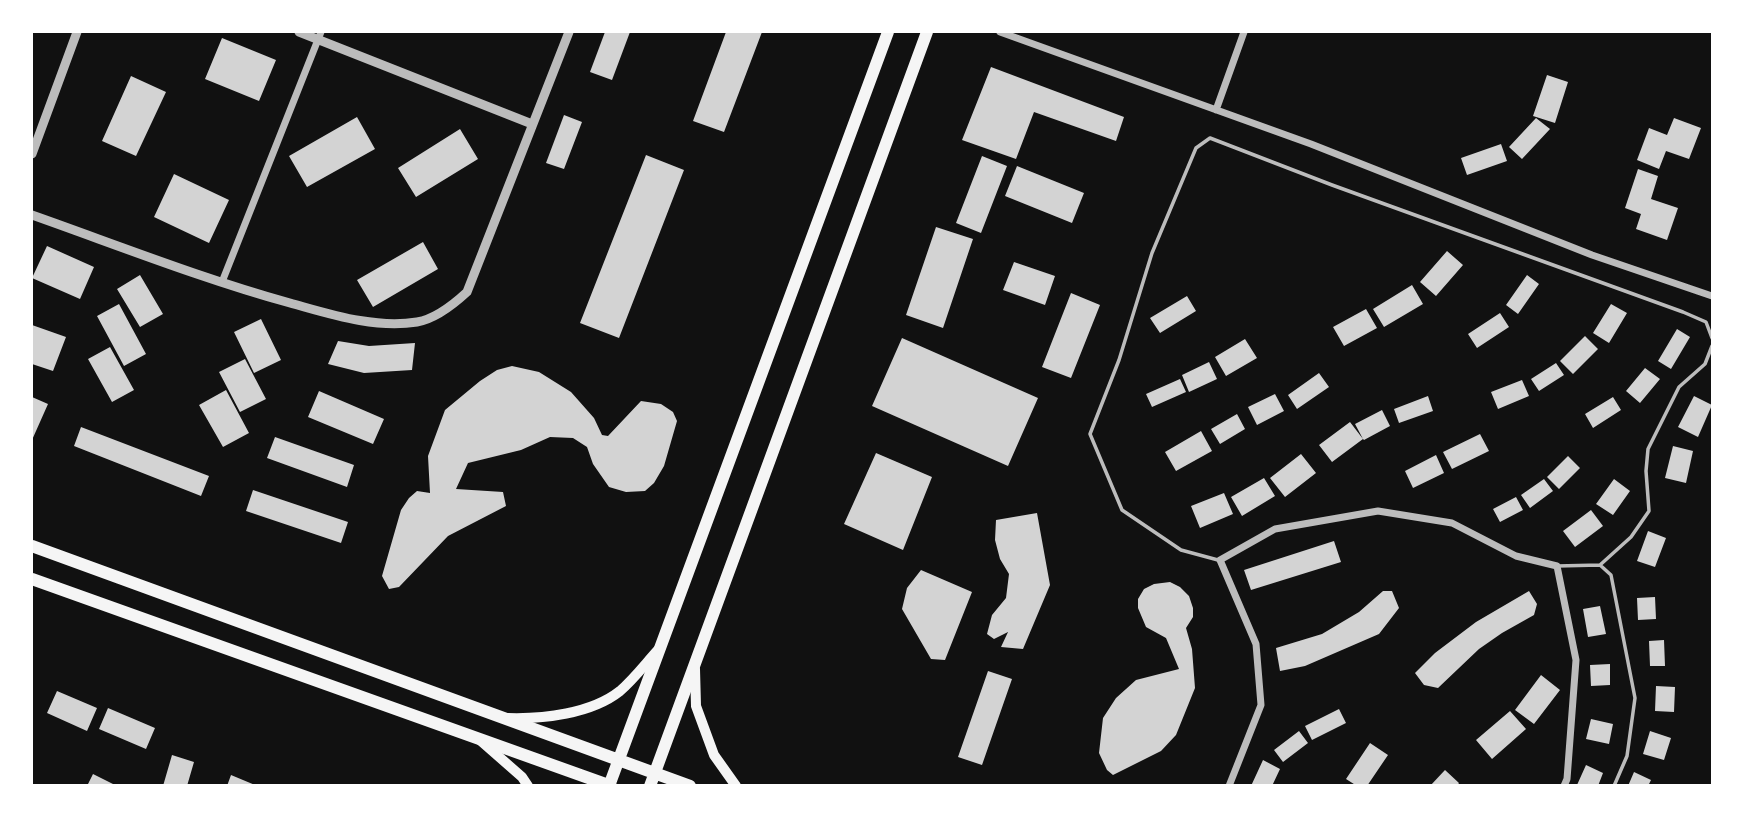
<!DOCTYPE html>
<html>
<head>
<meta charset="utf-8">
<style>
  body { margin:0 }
  #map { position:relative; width:1744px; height:817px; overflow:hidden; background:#111; font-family:Manrope,sans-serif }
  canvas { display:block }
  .frame { position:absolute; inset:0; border:33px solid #fff; pointer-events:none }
</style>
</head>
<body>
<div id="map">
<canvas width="1744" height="817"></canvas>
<div class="frame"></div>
</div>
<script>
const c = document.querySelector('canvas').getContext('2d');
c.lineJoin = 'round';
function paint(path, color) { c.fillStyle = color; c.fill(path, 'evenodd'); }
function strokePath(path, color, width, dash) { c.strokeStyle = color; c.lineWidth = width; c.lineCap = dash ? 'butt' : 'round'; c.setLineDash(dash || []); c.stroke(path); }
paint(new Path2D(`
  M605,32H630L612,80L590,72Z
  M726,32H762L724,132L693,121Z
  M222,38L276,60L259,101L205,79Z
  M991,67L1124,117L1116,141L1034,112L1016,159L962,140Z
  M1547,75L1568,82L1555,123L1533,116Z
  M131,76L166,92L136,156L102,141Z
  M564,115L582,122L564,169L546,163Z
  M357,117L375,149L307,187L289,156Z
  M1536,118L1550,129L1522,159L1509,147Z
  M1674,118L1701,128L1689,159L1666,151L1659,169L1637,160L1649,128L1667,135Z
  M460,129L478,159L416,197L398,168Z
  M1501,144L1507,161L1467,175L1461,158Z
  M646,155L684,170L619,338L580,323Z
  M982,156L1007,166L981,233L956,223Z
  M1017,166L1084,193L1072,223L1005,196Z
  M1638,169L1658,176L1651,199L1678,208L1667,240L1636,229L1641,214L1625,208Z
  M174,174L229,200L209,243L154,217Z
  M936,227L973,239L943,328L906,315Z
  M423,242L438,269L373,307L357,280Z
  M47,246L94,267L80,299L32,278Z
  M1447,251L1463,265L1436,296L1420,282Z
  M1014,262L1055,276L1045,305L1003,290Z
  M140,275L163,314L140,327L117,289Z
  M1527,275L1539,284L1518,314L1506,305Z
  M1412,285L1423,304L1384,327L1373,309Z
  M1071,293L1100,305L1071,378L1042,367Z
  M1187,296L1196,311L1160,333L1150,318Z
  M119,304L146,354L124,366L97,316Z
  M1611,304L1627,313L1609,343L1593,333Z
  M1366,309L1377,328L1344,346L1333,327Z
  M1500,313L1509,327L1477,348L1468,334Z
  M261,319L281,360L254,373L234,332Z
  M32,325L66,337L53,371L32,364Z
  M1677,329L1690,337L1671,369L1658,361Z
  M1585,336L1598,349L1573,374L1560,361Z
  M902,338L1038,398L1008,466L872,406Z
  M1245,339L1257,358L1226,376L1215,357Z
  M338,341L369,346L415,343L412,370L364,373L328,364Z
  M110,347L134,390L112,402L88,359Z
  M245,359L266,399L240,412L219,372Z
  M1209,362L1217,379L1189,392L1182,375Z
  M1556,363L1564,375L1539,391L1531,379Z
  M512,366L539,372L571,392L594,418L602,435L608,436L641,401L661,404L673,412L677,421L664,466L654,483L645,491L626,492L609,487L593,464L587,447L573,438L550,437L521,450L468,463L456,489L503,492L506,506L448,536L399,587L389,589L382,576L401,510L409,498L417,491L430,493L428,456L445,410L480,381L497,370Z
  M1645,368L1660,379L1640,403L1626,391Z
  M1319,373L1329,387L1297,409L1288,395Z
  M1180,379L1186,392L1152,407L1146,394Z
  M1522,380L1529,396L1498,409L1491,392Z
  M226,390L249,433L223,447L199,405Z
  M319,391L384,419L373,444L308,417Z
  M1275,394L1284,411L1257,425L1248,407Z
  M1428,396L1433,411L1399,423L1394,409Z
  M1694,396L1712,405L1698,437L1678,427Z
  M32,397L48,404L32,440Z
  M1613,397L1621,410L1593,428L1585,414Z
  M1382,410L1390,426L1364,440L1363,439L1332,462L1319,445L1350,422L1363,439L1355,424Z
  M1237,414L1245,429L1220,444L1211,429Z
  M81,427L209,476L201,496L74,446Z
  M1201,431L1212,451L1176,471L1165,452Z
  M1480,434L1489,451L1452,469L1443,452Z
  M275,437L354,465L347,487L267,458Z
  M1673,446L1693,451L1686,483L1665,478Z
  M876,453L932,477L903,550L844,524Z
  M1301,454L1316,473L1285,497L1270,478Z
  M1436,455L1444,473L1413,488L1405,471Z
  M1568,456L1580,468L1559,489L1547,477Z
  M1264,478L1275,496L1242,516L1231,497Z
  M1544,479L1553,491L1530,508L1521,495Z
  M1614,479L1630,491L1613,515L1596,504Z
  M253,490L348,522L341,543L246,511Z
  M1224,493L1233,514L1200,528L1191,506Z
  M1516,497L1523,510L1500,522L1493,509Z
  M1591,510L1603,526L1575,547L1563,531Z
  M1037,513L1050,585L1023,649L1001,647L1008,632L994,639L987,634L992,615L1006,598L1009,574L1000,559L995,540L996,520Z
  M1648,531L1666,538L1655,567L1637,561Z
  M1334,541L1341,562L1251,590L1244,570Z
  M921,570L972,592L945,660L931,659L902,609L907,588Z
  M1170,582L1180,587L1189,596L1193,608V617L1186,628L1192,649L1195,688L1176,735L1161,751L1113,775L1107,770L1099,753L1103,718L1116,698L1136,680L1179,669L1166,638L1146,627L1138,608V599L1144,589L1154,584Z
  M1383,591H1392L1399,608L1379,634L1305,666L1280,671L1276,648L1322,634L1359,612Z
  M1529,591L1537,604L1534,615L1502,633L1479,649L1438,688L1424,685L1415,673L1435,653L1476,622Z
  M1655,597L1656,619L1638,620L1637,598Z
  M1600,606L1606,634L1588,637L1583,609Z
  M1664,640L1665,666H1650L1649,641Z
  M1610,664V685L1591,686L1590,665Z
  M988,671L1012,679L982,765L958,757Z
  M1541,675L1560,690L1534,724L1515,710Z
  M1656,686L1675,687L1674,712L1655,711Z
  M57,691L97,708L87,731L47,713Z
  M108,708L155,728L146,749L99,729Z
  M1339,709L1346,723L1312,740L1305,726Z
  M1510,711L1526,729L1492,759L1476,740Z
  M1591,719L1613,724L1609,744L1586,739Z
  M1299,731L1308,743L1283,762L1274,750Z
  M1650,731L1671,738L1664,760L1643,754Z
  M1370,743L1388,755L1367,786H1357L1346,779Z
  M172,755L194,762L187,786H163Z
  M1263,760L1280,769L1272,786H1251Z
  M1586,765L1603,773L1598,786L1577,785Z
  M1445,770L1459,783L1457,786H1430Z
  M1634,772L1651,780L1648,786H1628Z
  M93,774L117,786H87Z
  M231,775L255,785V786H227Z`), '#d3d3d3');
strokePath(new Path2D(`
  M1218,560L1181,550L1122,510L1090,434L1119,360L1152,253L1196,148L1210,138L1332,185L1683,312L1706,322L1712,338
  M1600,565L1631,537L1649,511L1646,471L1648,449L1679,387L1705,364L1712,346
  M1557,566L1600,565L1611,575L1635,698L1627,756L1614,786`), '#bcbcbc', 3.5);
strokePath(new Path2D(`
  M1000,32L1311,144L1592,255L1712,296
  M1216,110L1244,32
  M222,282L321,32
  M1229,786L1261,705L1256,644L1220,560L1275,529L1378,511L1452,523L1516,556L1557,566L1576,660L1567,779L1564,786`), '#bcbcbc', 7);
strokePath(new Path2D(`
  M299,32L532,124
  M32,154L77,32
  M32,215C117,245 203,279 290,303C330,314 375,329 417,322C435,319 454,304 467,292L569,32`), '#bcbcbc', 9);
strokePath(new Path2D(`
  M695,669L696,706L714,755L736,786
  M508,718C543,719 591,714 620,691C634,679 646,663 658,650
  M481,741L522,777L528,786`), '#f5f5f5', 10);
strokePath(new Path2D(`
  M32,546L690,786
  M32,579L611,786
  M609,786L888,32
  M650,786L927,32`), '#f5f5f5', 12);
</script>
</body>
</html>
